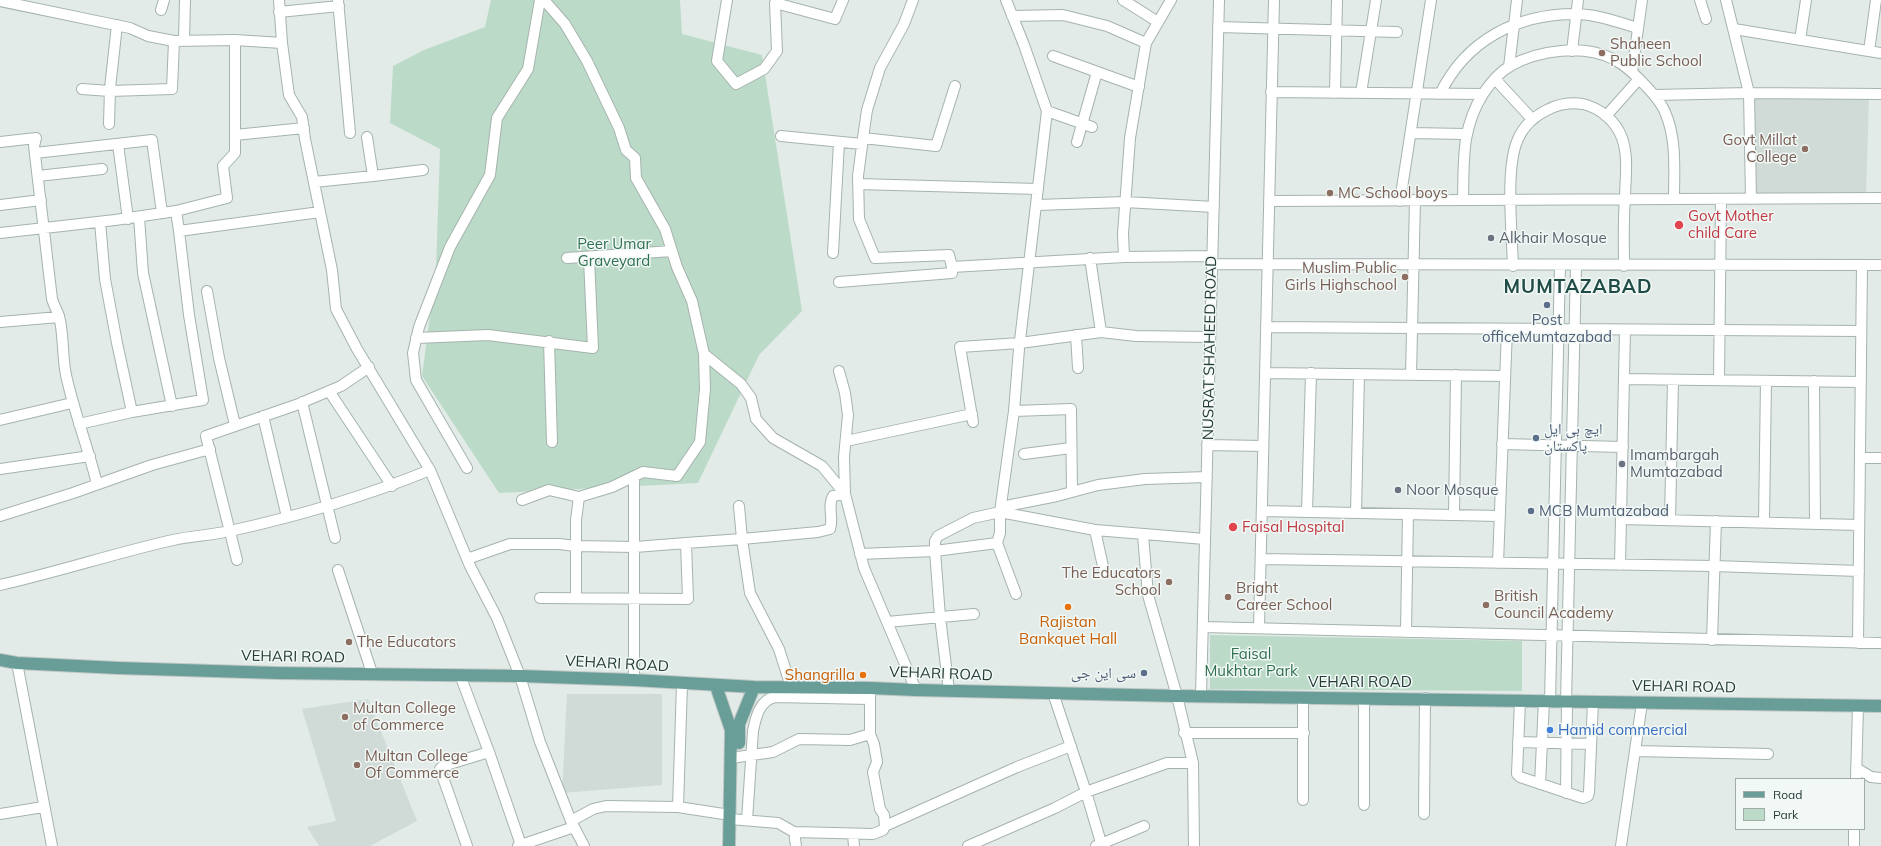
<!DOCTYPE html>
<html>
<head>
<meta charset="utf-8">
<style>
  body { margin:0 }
  #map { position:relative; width:1881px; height:846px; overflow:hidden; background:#e2ebe8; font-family:Mulish,sans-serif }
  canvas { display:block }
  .legend { position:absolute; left:1735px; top:778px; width:130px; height:52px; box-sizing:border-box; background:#f2f8f6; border:1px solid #9facaa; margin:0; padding:5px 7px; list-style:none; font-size:12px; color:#233b37 }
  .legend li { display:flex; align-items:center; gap:8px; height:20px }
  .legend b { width:20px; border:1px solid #9facaa }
</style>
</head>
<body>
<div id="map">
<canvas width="1881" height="846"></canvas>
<ul class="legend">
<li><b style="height:5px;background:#689e97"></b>Road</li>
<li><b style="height:11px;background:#bbdbc8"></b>Park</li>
</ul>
</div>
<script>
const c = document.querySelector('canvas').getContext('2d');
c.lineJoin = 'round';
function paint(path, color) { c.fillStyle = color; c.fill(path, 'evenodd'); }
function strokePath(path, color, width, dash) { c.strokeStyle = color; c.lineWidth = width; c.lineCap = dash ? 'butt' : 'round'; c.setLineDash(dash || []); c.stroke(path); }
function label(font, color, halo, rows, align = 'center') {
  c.font = font + ' Mulish,"Noto Naskh Arabic",sans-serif'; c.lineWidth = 3; c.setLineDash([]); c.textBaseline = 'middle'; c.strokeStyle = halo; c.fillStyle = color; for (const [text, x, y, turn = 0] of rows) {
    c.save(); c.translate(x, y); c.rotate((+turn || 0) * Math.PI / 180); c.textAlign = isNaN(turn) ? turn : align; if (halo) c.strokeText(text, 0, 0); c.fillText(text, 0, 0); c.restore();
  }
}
paint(new Path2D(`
  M1869,96L1866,195H1746L1745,97Z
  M567,694H662V785L562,793Z
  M368,699L417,821L370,846H319L307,827L336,821L302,709Z`), '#d0dbd7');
paint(new Path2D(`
  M491,0H680L682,34L762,55L802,311L759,355L698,483L499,493L422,376L436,271L440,149L390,123L393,66L424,50L485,27Z
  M1210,635L1522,641V691L1210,689Z`), '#bbdbc8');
const minor = new Path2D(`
  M279,0L282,43L289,95L302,117L305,139L332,270L336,309L357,349L430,470L470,566L497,618L520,676L540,742L571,821L584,846
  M338,0L350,133
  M544,0L565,24L587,61L619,128L626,150L635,158L636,178L665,229L677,267L692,301L704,354L741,384L751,398L756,419L773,438L822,466L845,494
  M727,0L717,61L736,84L764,69L777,51L775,3L835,19L843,0
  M913,0L904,24L880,68L867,110L863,138L858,176L859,219L875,258L949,255L952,267
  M1006,0L1024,45L1047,111L1019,349L1014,411L1000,512V533L997,543L1016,594
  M1123,0L1158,22
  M1700,0L1706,19
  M1726,0L1749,93L1751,199
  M0,1L130,28L148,36L174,41L235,40L282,43
  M161,10L164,0
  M279,12L339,6
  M1012,16L1063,15L1107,26L1146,43
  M1218,27L1397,32
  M1734,29L1881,53
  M1800,40L1806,0
  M184,41L185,0
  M1572,51L1578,0
  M1869,51L1876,0
  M1053,56L1139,87
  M1509,67L1517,0
  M1632,72L1642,0
  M1495,79L1532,119
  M82,89L110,91L172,89L174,41
  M1271,92L1483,94
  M1335,93L1337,0
  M1361,93L1376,0
  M1440,94C1466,40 1517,14 1575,14C1596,14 1618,22 1638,28
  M1654,95L1749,93L1881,94
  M1047,111L1092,127
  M1606,116L1639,79
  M109,124L110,88L117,25
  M1411,133L1466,134
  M235,135L304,128
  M781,136L862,144
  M367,137L373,176L423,170
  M863,138L936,146L955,86
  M0,142L36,138L34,146L52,299C54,305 57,311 59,316C64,335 62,356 66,375C74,412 88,447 97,484
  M1077,142L1097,72
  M118,144L128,219
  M35,153L152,140L162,213
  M38,176L102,169
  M314,182L373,176
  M858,184L1038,189
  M1463,200C1464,161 1461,129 1483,94C1489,85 1500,72 1510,66C1539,50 1583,44 1613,59C1626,65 1636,76 1646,86C1653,94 1661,102 1665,112C1677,139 1674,171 1674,199
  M1269,201L1881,198
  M1400,201L1431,0
  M0,205L41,200
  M1037,205L1125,202L1214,207
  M176,211L179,231
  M139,217L143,273L172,406
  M100,222L105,279L117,343L132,412
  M0,233L115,220L176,211L227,198L223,166L235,153V40
  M833,253L839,142
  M1124,257L1212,256
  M567,258L672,251
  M1212,264L1881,265
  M1513,266C1512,233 1505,167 1518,139C1524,125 1535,116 1547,110C1558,104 1571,102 1583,104C1600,108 1616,121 1622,138C1629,158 1625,179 1625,199C1623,221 1624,243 1624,266
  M839,282L952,273V267L1124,257L1123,234L1130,138L1146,43L1171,0
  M207,291L219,358L235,425
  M0,322L59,317
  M1266,327L1861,331
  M1101,332L1136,336L1210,337
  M1076,335L1078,368
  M416,338L488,335L593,348L589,258
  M549,341L552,442
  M839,371L845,393L848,415L844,457L845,494L864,568L916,690
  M1265,373L1505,376
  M1411,375L1415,200
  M1624,379L1861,382
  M1719,380L1721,199
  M1814,381L1815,524
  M329,391L392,486
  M302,402L335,538
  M1014,411L1071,409L1072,492
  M263,416L287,517
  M0,420L72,403
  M973,422L960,347L1020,343L1101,332L1090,258
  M79,424L132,412L203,400L189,315L179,231L320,212
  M846,441L972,414
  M1502,444L1623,447
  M1207,445L1263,446
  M1024,454L1071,448
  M1860,458H1881
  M467,468L416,380L413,353L419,327L450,247L490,175L497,118L528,69L540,0
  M0,469L90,456
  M522,500L549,490L579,497L612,487L643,472L677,476L700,442L705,389L704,354
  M739,506L742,539L818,532L830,529C834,518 827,506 833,496L845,494
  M1001,507L1057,496L1098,485L1145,479L1207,477
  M1262,511L1500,516
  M1307,512L1311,373
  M1356,513L1359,374
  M1454,515L1456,375
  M0,516L73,493L152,465L210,449
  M1621,519L1859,525
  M1670,520L1673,380
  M1764,522L1766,381
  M1095,530L1104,571
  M1143,535L1148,595L1177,696L1193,763L1194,846
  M860,554L935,551L997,543
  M467,559L510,544H559L576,546L635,547L686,543
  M1261,559L1714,566L1859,571
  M237,560L206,436L296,405L341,386L369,367
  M1498,563L1507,329
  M1620,565L1625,330
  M338,570L372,673
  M0,585C58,572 115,553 173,540C192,536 212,535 230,531C299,516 366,496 430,470
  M540,598L688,599L686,543L742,539L750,593L779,649L791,687
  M576,598V520L579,497
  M887,622L974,614
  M1203,627L1881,643
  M1259,628L1274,0
  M1406,632L1408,514
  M1712,640L1716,521
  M1858,643L1862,265
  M17,663L52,846
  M460,675L489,752L521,845
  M634,680V477
  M949,691L940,617L935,551V541L938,536L973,518L1000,512L1095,530L1205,539
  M1053,693L1086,792L1102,846
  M1201,695L1219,0
  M1303,698V800
  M1364,698V805
  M1520,701L1517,774L1520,777L1583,798L1588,796L1589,792L1593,702
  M1550,701L1560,266
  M1566,702L1576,266
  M1184,733H1304
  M1518,742L1591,744
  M1635,751L1768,754
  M731,758L773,752L799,739L850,740L870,734
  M1856,768L1871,777L1881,778
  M1856,779L1858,706
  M1540,784L1544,701
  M1566,793L1567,702
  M678,807L682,684
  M0,814L43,807
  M1424,814L1425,698
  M730,819L778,823L794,832L873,834L883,830L885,826L884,815L880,809L873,772L877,762L874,744L870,734V688
  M747,820L753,731C756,716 760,700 775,697L870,699
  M571,821L593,809L606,806L678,807L730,815
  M885,826L1017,767L1071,746
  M794,832L796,846
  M853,834L854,846
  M467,846L440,769L443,766L489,752
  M518,846L574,827
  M968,846L1055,808L1086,792L1167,763H1193
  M1096,846L1144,826
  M1621,846L1642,703
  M1854,846V829`);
const major = new Path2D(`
  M0,660L17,663L118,668L277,673L520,676L634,680L754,687L870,688L916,690L1177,696L1881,706
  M716,686L731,730L729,846
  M739,743V724L754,687`);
strokePath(minor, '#a5b3af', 12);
strokePath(major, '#c1c8c7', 14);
strokePath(minor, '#fff', 10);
strokePath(major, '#689e97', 12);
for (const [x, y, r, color] of [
  [1602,53,4,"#8d6e63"],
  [1805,149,4,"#8d6e63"],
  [1330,193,4,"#8d6e63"],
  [1679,225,5,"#e0444e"],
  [1491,238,4,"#6b7280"],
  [1405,277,4,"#8d6e63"],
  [1547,305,4,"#5c6f8a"],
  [1536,438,4,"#5c6f8a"],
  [1622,464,4,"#6b7280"],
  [1398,490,4,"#6b7280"],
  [1531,511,4,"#5c6f8a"],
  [1233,527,5,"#e0444e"],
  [1169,582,4,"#8d6e63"],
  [1228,597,4,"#8d6e63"],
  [1486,605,4,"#8d6e63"],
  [1068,607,4,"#e8710a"],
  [349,642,4,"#8d6e63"],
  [1144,673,4,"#5c6f8a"],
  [863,675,4,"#e8710a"],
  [345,717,4,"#8d6e63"],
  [1550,730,4,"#3f7fe0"],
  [357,765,4,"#8d6e63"]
]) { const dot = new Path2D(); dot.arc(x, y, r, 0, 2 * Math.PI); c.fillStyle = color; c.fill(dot); strokePath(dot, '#f2f8f6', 1.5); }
label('15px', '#785e54', '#f2f8f6', [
  ["Shaheen",1610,44],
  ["Public School",1610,61],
  ["Govt Millat",1797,140,"right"],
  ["College",1797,157,"right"],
  ["MC School boys",1338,193],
  ["Muslim Public",1397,268,"right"],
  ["Girls Highschool",1397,285,"right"],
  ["The Educators",1161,573,"right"],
  ["School",1161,590,"right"],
  ["Bright",1236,588],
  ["Career School",1236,605],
  ["British",1494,596],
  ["Council Academy",1494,613],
  ["The Educators",357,642],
  ["Multan College",353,708],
  ["of Commerce",353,725],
  ["Multan College",365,756],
  ["Of Commerce",365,773]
], 'left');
label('15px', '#be3a42', '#f2f8f6', [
  ["Govt Mother",1688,216],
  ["child Care",1688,233],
  ["Faisal Hospital",1242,527]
], 'left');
label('15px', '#5b616d', '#f2f8f6', [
  ["Alkhair Mosque",1499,238],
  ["Imambargah",1630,455],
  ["Mumtazabad",1630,472],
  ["Noor Mosque",1406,490]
], 'left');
label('15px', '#2f7050', '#f2f8f6', [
  ["Peer Umar",614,244],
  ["Graveyard",614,261],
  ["Faisal",1251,654],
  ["Mukhtar Park",1251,671]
]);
label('15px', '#4e5e75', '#f2f8f6', [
  ["Post",1547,320,"center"],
  ["officeMumtazabad",1547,337,"center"],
  ["ایچ بی ایل",1544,429],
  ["پاکستان",1544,446],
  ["MCB Mumtazabad",1539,511],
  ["سی این جی",1136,673,"right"]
], 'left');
label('15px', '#233b37', '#f2f8f6', [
  ["NUSRAT SHAHEED ROAD",1210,348,-89],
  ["VEHARI ROAD",293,657,1],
  ["VEHARI ROAD",617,664,3],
  ["VEHARI ROAD",941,674,2],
  ["VEHARI ROAD",1360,682],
  ["VEHARI ROAD",1684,687,1]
]);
label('15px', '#c56008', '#f2f8f6', [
  ["Rajistan",1068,622],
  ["Bankquet Hall",1068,639],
  ["Shangrilla",855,675,"right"]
]);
label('15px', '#366cbe', '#f2f8f6', [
  ["Hamid commercial",1558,730]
], 'left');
c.letterSpacing = '1px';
label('bold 19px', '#204c47', '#f2f8f6', [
  ["MUMTAZABAD",1578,287]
]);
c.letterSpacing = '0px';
</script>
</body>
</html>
